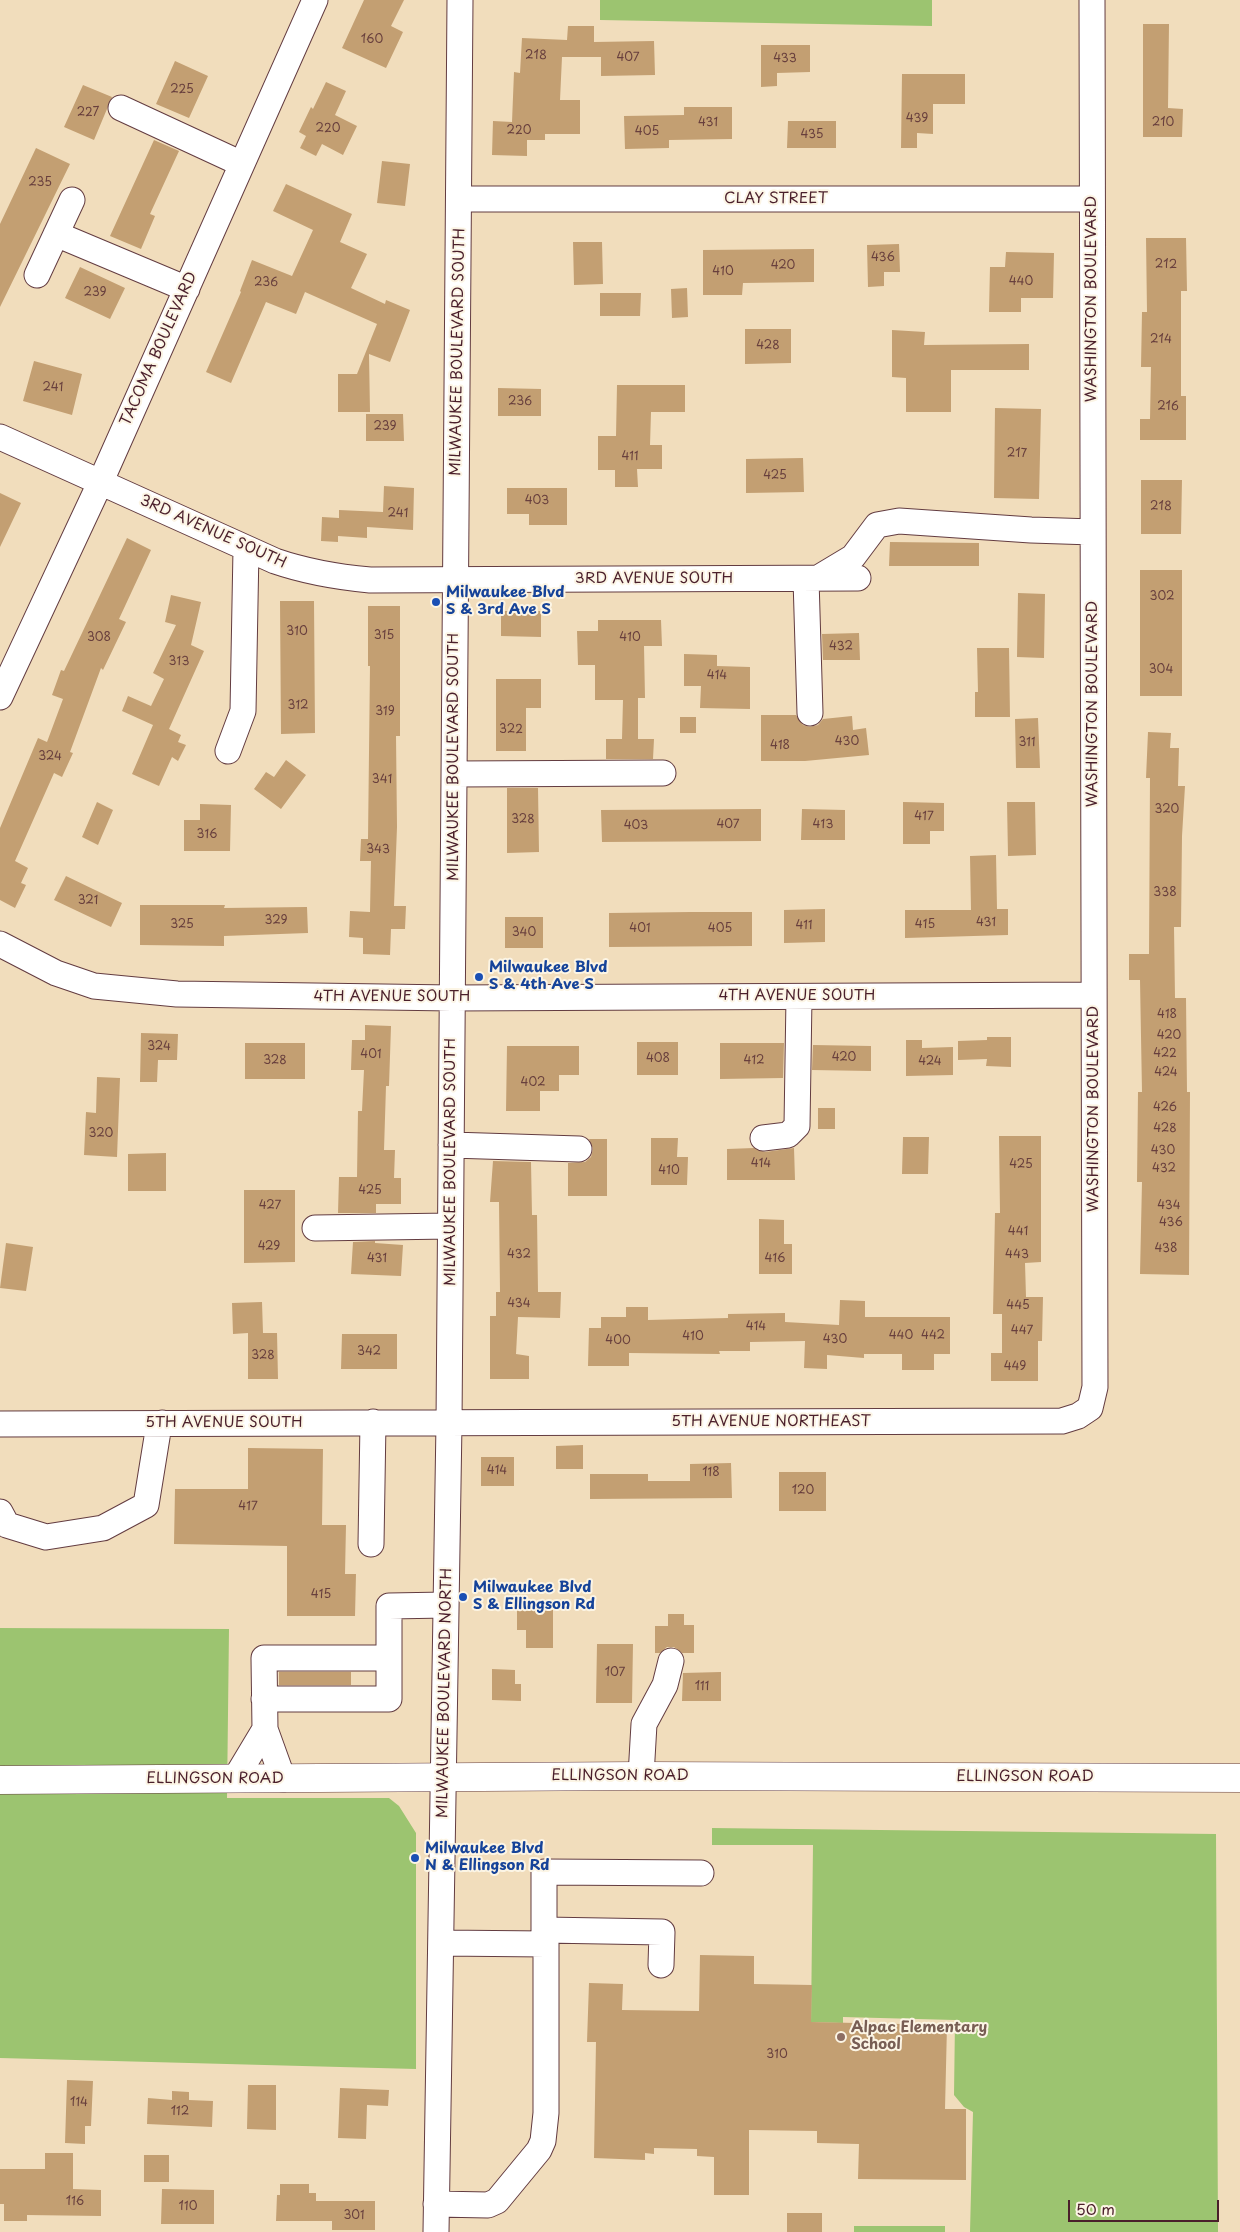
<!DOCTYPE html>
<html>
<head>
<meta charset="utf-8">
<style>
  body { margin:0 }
  #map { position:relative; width:1240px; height:2232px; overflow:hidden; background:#f1ddbc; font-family:"Playpen Sans",sans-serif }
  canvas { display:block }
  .scale { position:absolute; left:1068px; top:2200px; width:151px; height:22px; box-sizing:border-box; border:2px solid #4a1f2b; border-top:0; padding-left:6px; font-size:15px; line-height:18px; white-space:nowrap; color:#4a1f2b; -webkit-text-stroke:4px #fcf5e5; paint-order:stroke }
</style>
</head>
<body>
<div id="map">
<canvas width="1240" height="2232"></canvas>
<div class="scale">50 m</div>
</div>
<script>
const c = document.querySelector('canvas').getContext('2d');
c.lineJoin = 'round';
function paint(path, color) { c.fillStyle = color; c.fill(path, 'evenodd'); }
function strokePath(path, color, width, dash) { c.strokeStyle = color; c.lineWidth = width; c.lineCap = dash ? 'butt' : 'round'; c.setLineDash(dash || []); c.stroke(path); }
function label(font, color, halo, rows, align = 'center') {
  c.font = font + ' "Playpen Sans",sans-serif'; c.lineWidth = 4; c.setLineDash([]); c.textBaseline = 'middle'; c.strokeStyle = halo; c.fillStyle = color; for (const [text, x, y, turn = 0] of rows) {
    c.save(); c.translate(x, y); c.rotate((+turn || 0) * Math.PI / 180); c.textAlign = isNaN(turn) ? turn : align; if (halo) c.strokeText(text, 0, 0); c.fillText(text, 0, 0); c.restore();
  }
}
paint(new Path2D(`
  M600,0H932V26L600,20Z
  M0,1628L229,1629L227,1798H389L399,1806L416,1833V2069L0,2058Z
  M712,1828L1216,1834L1218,2232H970L973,2112L964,2107L954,2095L955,2020L843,2017V2023L811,2022L813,1845H712Z
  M854,2226H945V2232H854Z`), '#9cc470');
paint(new Path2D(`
  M364,0H404L391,26L403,32L386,68L342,48Z
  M1143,24H1169L1168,108L1183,109L1182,137H1143Z
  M568,26H594V42L654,41L655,75L601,76V57H562L560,100H580V134H545V140H527V156L492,155L493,121L512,122L514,72L520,73L522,38L567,40Z
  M761,45H810V72L777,73V86L761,87Z
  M175,61L208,76L189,118L156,104Z
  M902,74H965V104H933V134L917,133V148H901Z
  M326,82L346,91L335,115L357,126L343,155L322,144L316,156L300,148L306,136L299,132L311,107L313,109Z
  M83,85L112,97L94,140L64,127Z
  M684,107H732V139L669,140V148L625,149L624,116L684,115Z
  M788,121H836V148H787Z
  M154,140L179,151L150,214L155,216L141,249L110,236Z
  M36,148L70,164L0,307V224Z
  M382,161L410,164L405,206L377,203Z
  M286,184L352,214L340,242L367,254L351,288L385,304L386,300L410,310L390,362L369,354L370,412H338V374H357L377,324L305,292L296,314L266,302L231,383L206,372L241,292L240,291L252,260L292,276L313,230L273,211Z
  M1146,238H1186L1187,291H1181V396H1186V440H1140V419H1150L1151,367H1141L1142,312H1147Z
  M573,242H602L603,284L574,285Z
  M899,244L900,272H884V286L868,287L867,245Z
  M814,249V282L743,283L742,295H703V250Z
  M1006,252L1054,253L1053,298H1021V312H989L990,267H1005Z
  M80,267L125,288L110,319L65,298Z
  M687,288L688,317L672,318L671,289Z
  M600,293H641L640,316H600Z
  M745,329H791V363L745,364Z
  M892,330L925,332L924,345L1029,344V370H951V412H906V378L892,377Z
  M34,361L82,374L72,415L23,401Z
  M617,385H685V412H651L650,445H662V469H637L638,487H615V470H598V436H616Z
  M498,388L541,389V416H498Z
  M995,408L1041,409L1039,499L994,498Z
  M366,414H403L404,441H366Z
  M803,458L804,492L746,493V459Z
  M1141,480H1182L1181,534H1141Z
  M384,486L414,488L413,530L367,527V538L338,536V542L321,541L322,517L339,518V510L383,512Z
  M507,488H567V525H529V514H507Z
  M0,493L21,503L0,547Z
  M127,538L151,550L119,619L126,622L103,670L101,668L70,752L73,753L62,777L54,773L15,861L28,868L21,883L26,885L15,908L0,900V828L38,738L47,742L63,699L52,695L61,670L64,671Z
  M890,542L979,543V566H889Z
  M1140,570H1182V696H1140Z
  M1018,593L1045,594L1044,658L1017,657Z
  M171,595L201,602L191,645L204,651L169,729L181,735L178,742L186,745L178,761L172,757L159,786L132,774L153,725L122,711L128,696L151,706L164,679L153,673L176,625L165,622Z
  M280,601H314L315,733L281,734Z
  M368,606H400V736H396L397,827L394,906H406L405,929H391L390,955L363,954V938L349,937L350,911L370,912L371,861H360L361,839H368L370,666H368Z
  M501,611H541V637L501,636Z
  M598,620H661L662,646H644L645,698H638V739H654L653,759H606V739H622L623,700H595V665H578L577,631H598Z
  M859,633L860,660H823L822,634Z
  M977,648H1009L1010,717H975V692H978Z
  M684,654L717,655V666L750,667V709L700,708L701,686H684Z
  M496,679H541V708H526V751H496Z
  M761,715H796L803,725L810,727L818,725L823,719L852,716L853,730L866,728L869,755L805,761H761Z
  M680,717H696V733H680Z
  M1038,718L1040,768H1016L1015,719Z
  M1148,732L1171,733L1170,748H1179L1178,786H1185L1182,836L1181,927H1174L1175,998H1186L1187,1092H1190L1189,1275L1140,1274L1142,1182H1137L1138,1092H1142L1140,980H1129V954H1149L1150,778H1146Z
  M286,760L306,775L281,809L254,789L266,772L274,777Z
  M507,788H538L539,852L507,853Z
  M97,802L113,810L98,845L82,837Z
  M903,802L944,803V831H930V844H903Z
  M1007,802H1035L1036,855L1008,856Z
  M200,804L231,805L230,851H184V820H200Z
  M761,809V841L602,842L601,810Z
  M802,809L845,810V840H801Z
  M996,855L997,909H1008V935L905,938V910H971L970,856Z
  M66,876L122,903L111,927L54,900Z
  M140,905H225L224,908L307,907L308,933L224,936V946L140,945Z
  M825,909V942L784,943V910Z
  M691,912H752V946L609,947V913Z
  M505,917H543V948H505Z
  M365,1025L391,1026L389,1086H386L384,1150H395L394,1178H401V1204H376V1213H338L339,1177H357L358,1111H362L364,1070H351L352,1040H365Z
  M141,1033L178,1034L177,1060H158L157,1082H140Z
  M987,1037H1011V1067L986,1066L987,1059L958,1060V1041L987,1040Z
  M906,1040H922V1048L953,1047V1075L906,1076Z
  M637,1042H678V1075H637Z
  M245,1043H305V1079H245Z
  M720,1043H784L783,1078L720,1079Z
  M813,1045L871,1046V1071L812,1070Z
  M507,1046H579V1075H559V1091H540V1111H506Z
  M97,1077L120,1078L117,1157L84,1155L86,1112L96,1113Z
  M818,1108H835V1129H818Z
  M999,1136H1041V1262L1025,1263L1026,1297H1043L1042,1341H1038V1381H991V1353H1002V1314H993L995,1213H1000Z
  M903,1137H929L928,1174H902Z
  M651,1138H678L677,1157H688L687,1185H651Z
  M589,1139H607V1196H568V1163L585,1162L591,1157L593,1149Z
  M754,1148L765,1152L794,1148L795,1180H727V1149Z
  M166,1153V1191H128V1154Z
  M493,1161L531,1162L532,1215H537L538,1292H561L560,1318L518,1317L516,1354L529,1356V1379H490V1316H496V1292H500L499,1202H490Z
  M244,1190H295V1262L244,1263Z
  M759,1219L784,1220V1244H792V1274H759Z
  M375,1241V1243L403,1245L401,1276L351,1274L353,1242Z
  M6,1243L33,1247L26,1291L0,1288Z
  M840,1300L865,1301V1317H950V1354H934V1370H902V1354H864V1358L827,1355V1369L804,1368L805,1341L750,1342V1351H719L720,1354L629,1353V1366H588L589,1328H601V1317H626V1307H648V1320L728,1318V1314L785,1313V1322L839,1325Z
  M262,1302L263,1333H277L278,1379H248V1333L233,1334L232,1303Z
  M342,1334H397V1369H341Z
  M583,1445V1469H556V1446Z
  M248,1448L323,1449L322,1525H346L345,1574H356L355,1616H287V1546L174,1544L175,1489H248Z
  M481,1457H514V1486H481Z
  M731,1463L732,1498L590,1499V1474H648V1481H690V1464Z
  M779,1472H826V1511H779Z
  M517,1606H553V1648H526V1630H517Z
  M668,1614H684V1625H694V1653H682L674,1647H667L660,1653H655V1626H668Z
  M597,1644H633L632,1703H596Z
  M492,1669L515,1670V1684H521V1701L492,1700Z
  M279,1672H351V1685H279Z
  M721,1672V1701H682L683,1673Z
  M700,1955L754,1956V1984L812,1985L811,2022L947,2025L945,2109H966V2180L858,2179L859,2144L817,2143V2131L749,2130V2195H714V2157L697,2156V2149L654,2148V2154L645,2153V2160L594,2158L596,2042H587L589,1983L623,1984L622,2010L699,2011Z
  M67,2080L93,2081L91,2126H85V2144L65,2143Z
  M248,2085H276V2130L247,2129Z
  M340,2088L389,2090L388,2106L367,2105L366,2139L338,2138Z
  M172,2091L189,2092V2100L213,2101L212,2127L147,2124L148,2098L172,2100Z
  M45,2153H73V2189L101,2190V2216L27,2215V2221H4V2204H0V2169H45Z
  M144,2155H169V2182H144Z
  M280,2184H309V2193H316V2201H375V2230H332V2221H276L277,2195H280Z
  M162,2189L214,2190V2224H161Z
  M787,2213H822V2232H787Z`), '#c39f72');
const minor = new Path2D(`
  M121,108L242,164
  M460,199H1092
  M56,234L187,289
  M37,275L72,200
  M0,437L275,561C307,572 337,577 370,580L858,578
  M818,578L853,557L877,525L899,521L1031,530L1093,532
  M806,579L810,713
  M0,697L101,481L315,0
  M228,751L243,711L246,549
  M454,774L663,773
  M0,944L56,973L94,986L177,994L452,998L1093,995
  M763,1138L788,1135L797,1126L799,997
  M451,1145L579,1149
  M315,1228L450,1226
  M0,1424L1062,1421L1078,1416L1090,1408L1095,1387L1092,0
  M0,1512L7,1525L46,1537L103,1528L146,1505L158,1431L162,1423
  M371,1544L373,1422
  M264,1699H389V1606L446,1605
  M641,1776L644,1724L665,1685L671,1661
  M235,1779L265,1729
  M283,1779L265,1729L264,1658H389
  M544,1930L662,1932L661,1965
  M441,1943L546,1944
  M436,2204L488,2205L497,2201L539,2150L543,2141L546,2113V1944L544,1930V1872L701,1873
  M436,2232L449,1423L460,0`);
const major = new Path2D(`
  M0,1780L641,1776L1240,1778`);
strokePath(minor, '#633c41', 27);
strokePath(major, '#633c41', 29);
strokePath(minor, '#fff', 25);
strokePath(major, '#fff', 28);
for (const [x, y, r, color] of [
  [436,602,5,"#1a4fb4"],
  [479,977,5,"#1a4fb4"],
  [463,1597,5,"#1a4fb4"],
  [415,1858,5,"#1a4fb4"],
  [841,2037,5,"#8d6e63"]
]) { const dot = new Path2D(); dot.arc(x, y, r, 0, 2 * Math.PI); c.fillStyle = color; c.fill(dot); strokePath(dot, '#fcf5e5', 2); }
label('12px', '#683f3d', null, [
  ["160",372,40],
  ["218",536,56],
  ["407",628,58],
  ["433",785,59],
  ["225",182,90],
  ["227",88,113],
  ["439",917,119],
  ["431",708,123],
  ["210",1163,123],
  ["220",328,129],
  ["220",519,131],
  ["405",647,132],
  ["435",812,135],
  ["235",40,183],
  ["436",883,258],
  ["212",1166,265],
  ["420",783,266],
  ["410",723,272],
  ["440",1021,282],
  ["236",266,283],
  ["239",95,293],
  ["214",1161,340],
  ["428",768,346],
  ["241",53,388],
  ["236",520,402],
  ["216",1168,407],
  ["239",385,427],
  ["217",1017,454],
  ["411",630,457],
  ["425",775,476],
  ["403",537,501],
  ["218",1161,507],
  ["241",398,514],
  ["302",1162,597],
  ["310",297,632],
  ["315",384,636],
  ["308",99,638],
  ["410",630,638],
  ["432",841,647],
  ["313",179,662],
  ["304",1161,670],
  ["414",717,676],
  ["312",298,706],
  ["319",385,712],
  ["322",511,730],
  ["430",847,742],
  ["311",1027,743],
  ["418",780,746],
  ["324",50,757],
  ["341",382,780],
  ["320",1167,810],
  ["417",924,817],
  ["328",523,820],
  ["407",728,825],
  ["413",823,825],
  ["403",636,826],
  ["316",207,835],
  ["343",378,850],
  ["338",1165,893],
  ["321",88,901],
  ["329",276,921],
  ["431",986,923],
  ["325",182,925],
  ["415",925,925],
  ["411",804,926],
  ["401",640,929],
  ["405",720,929],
  ["340",524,933],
  ["418",1167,1015],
  ["420",1169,1036],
  ["324",159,1047],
  ["422",1165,1054],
  ["401",371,1055],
  ["420",844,1058],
  ["408",658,1059],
  ["328",275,1061],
  ["412",754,1061],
  ["424",930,1062],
  ["424",1166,1073],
  ["402",533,1083],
  ["426",1165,1108],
  ["428",1165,1129],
  ["320",101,1134],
  ["430",1163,1151],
  ["414",761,1164],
  ["425",1021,1165],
  ["432",1164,1169],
  ["410",669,1171],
  ["425",370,1191],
  ["427",270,1206],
  ["434",1169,1206],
  ["436",1171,1223],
  ["441",1018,1232],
  ["429",269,1247],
  ["438",1166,1249],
  ["432",519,1255],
  ["443",1017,1255],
  ["431",377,1259],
  ["416",775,1259],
  ["434",519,1304],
  ["445",1018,1306],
  ["414",756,1327],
  ["447",1022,1331],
  ["440",901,1336],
  ["442",933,1336],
  ["410",693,1337],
  ["430",835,1340],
  ["400",618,1341],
  ["342",369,1352],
  ["328",263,1356],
  ["449",1015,1367],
  ["414",497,1471],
  ["118",711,1473],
  ["120",803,1491],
  ["417",248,1507],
  ["415",321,1595],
  ["107",615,1673],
  ["111",702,1687],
  ["310",777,2055],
  ["114",79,2103],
  ["112",180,2112],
  ["116",75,2202],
  ["110",188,2207],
  ["301",354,2216]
]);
label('15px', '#4a1f2b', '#fcf5e5', [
  ["CLAY STREET",776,199],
  ["WASHINGTON BOULEVARD",1092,299,-90],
  ["TACOMA BOULEVARD",159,349,-66],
  ["MILWAUKEE BOULEVARD SOUTH",458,352,-89],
  ["3RD AVENUE SOUTH",213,532,24],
  ["3RD AVENUE SOUTH",654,579],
  ["WASHINGTON BOULEVARD",1093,704,-90],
  ["MILWAUKEE BOULEVARD SOUTH",454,757,-90],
  ["4TH AVENUE SOUTH",797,996],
  ["4TH AVENUE SOUTH",392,997],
  ["WASHINGTON BOULEVARD",1094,1109,-90],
  ["MILWAUKEE BOULEVARD SOUTH",451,1162,-90],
  ["5TH AVENUE NORTHEAST",771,1422],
  ["5TH AVENUE SOUTH",224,1423],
  ["MILWAUKEE BOULEVARD NORTH",445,1693,-89],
  ["ELLINGSON ROAD",620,1776],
  ["ELLINGSON ROAD",1025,1777],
  ["ELLINGSON ROAD",215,1779]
]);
label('bold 15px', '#164399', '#fcf5e5', [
  ["Milwaukee Blvd",446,593],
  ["S & 3rd Ave S",446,610],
  ["Milwaukee Blvd",489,968],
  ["S & 4th Ave S",489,985],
  ["Milwaukee Blvd",473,1588],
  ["S & Ellingson Rd",473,1605],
  ["Milwaukee Blvd",425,1849],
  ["N & Ellingson Rd",425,1866]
], 'left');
label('bold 15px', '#785e54', '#fcf5e5', [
  ["Alpac Elementary",851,2028],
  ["School",851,2045]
], 'left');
</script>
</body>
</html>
